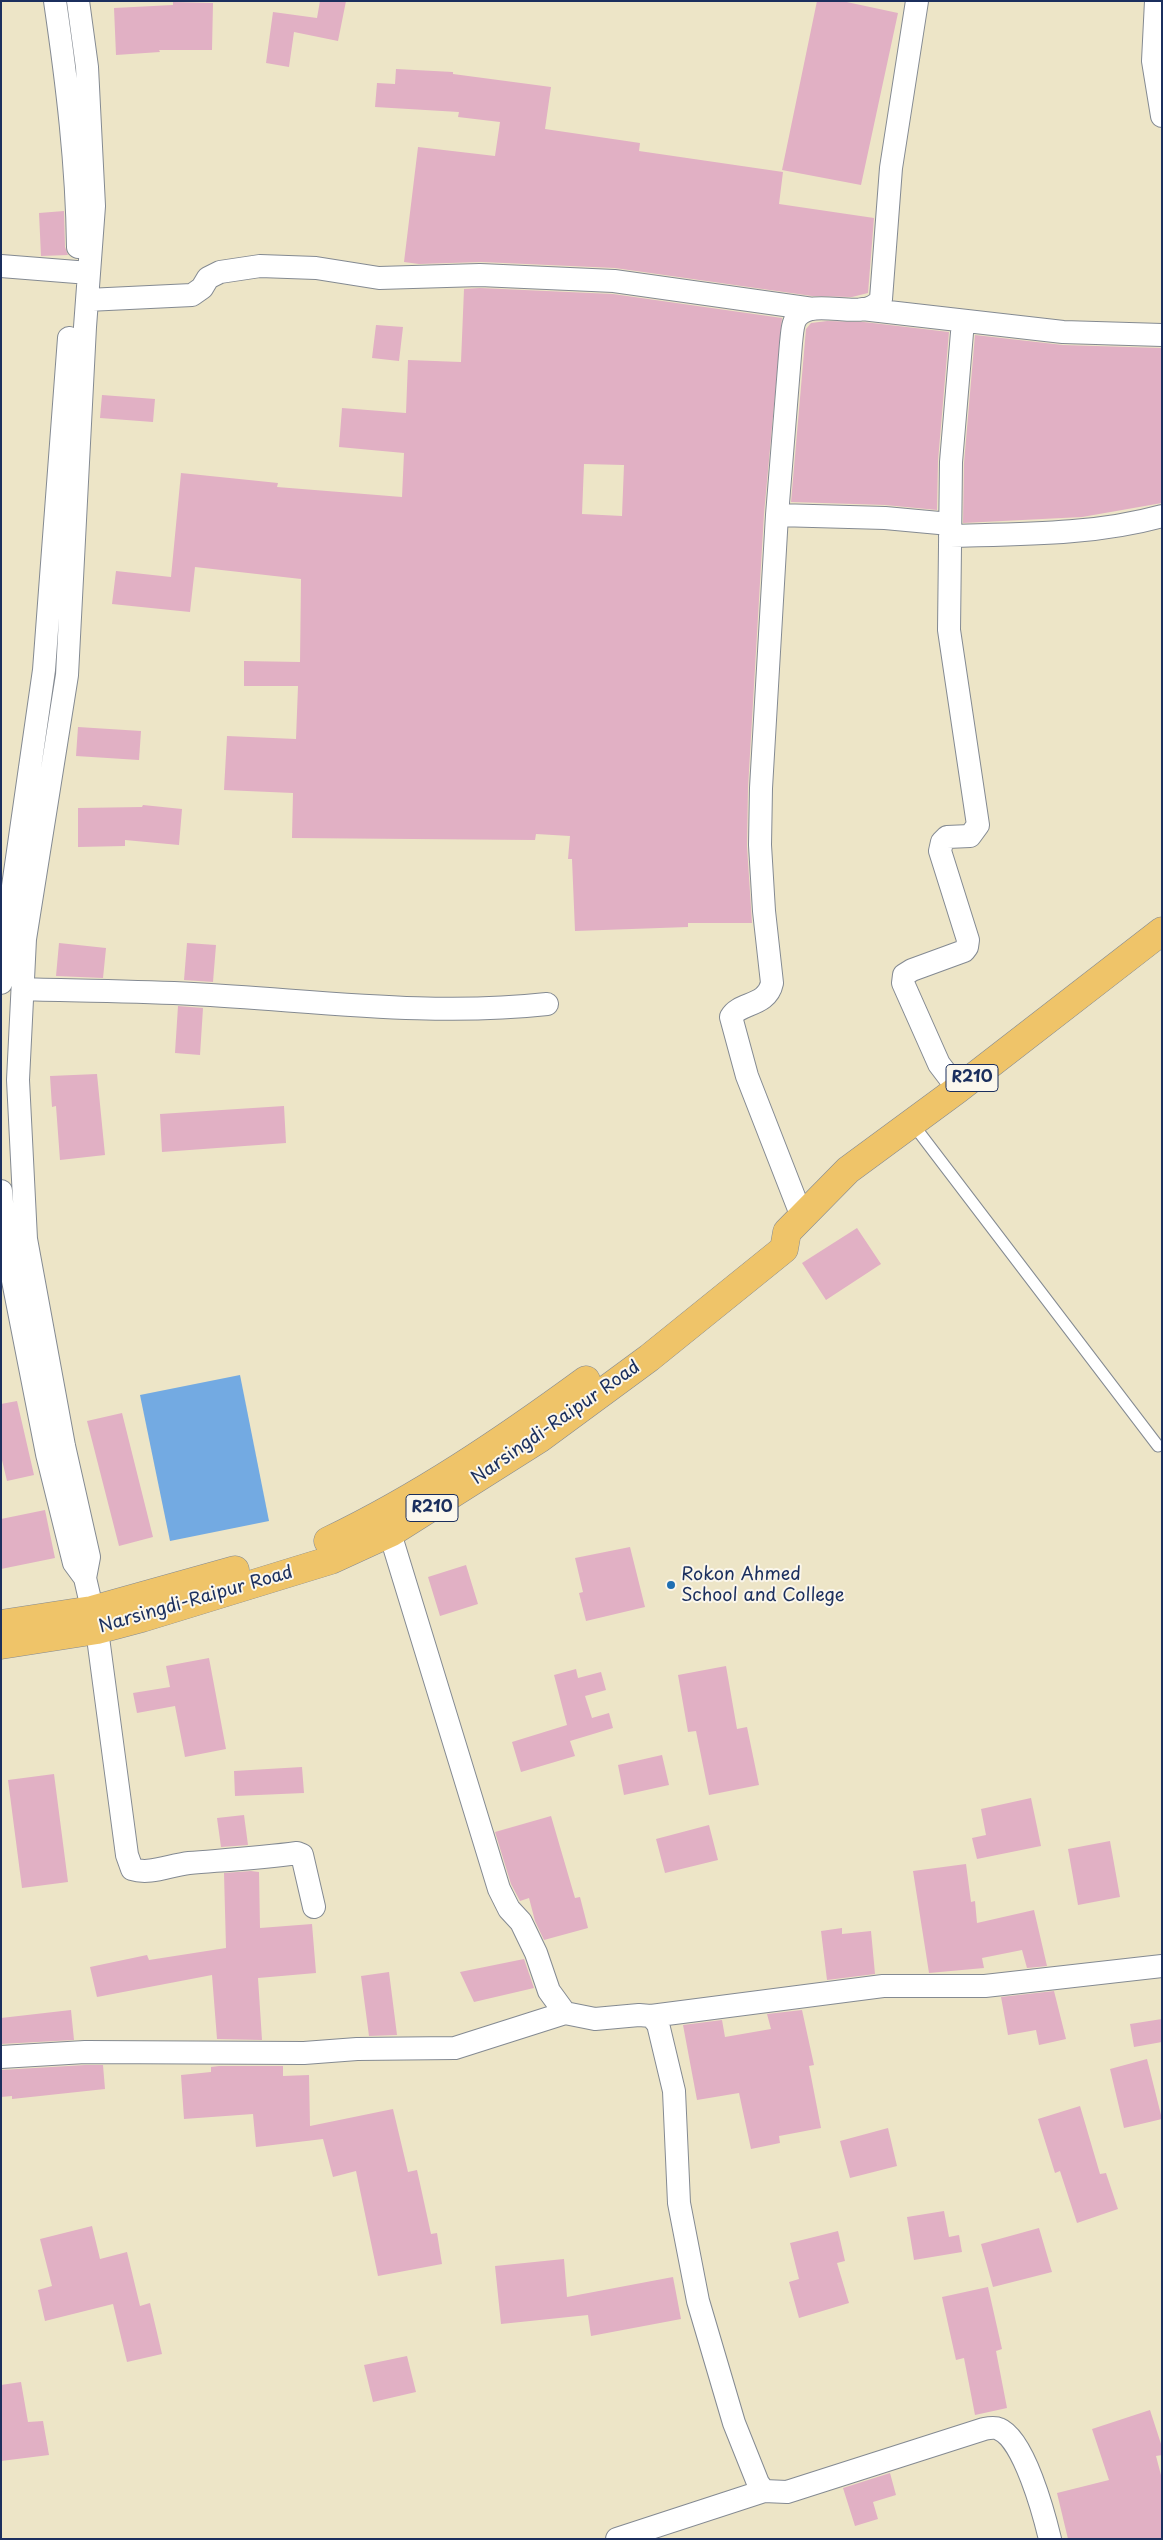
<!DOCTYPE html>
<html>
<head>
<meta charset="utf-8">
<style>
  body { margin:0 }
  #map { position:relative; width:1163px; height:2540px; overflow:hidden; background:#ede5c7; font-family:"Playpen Sans",sans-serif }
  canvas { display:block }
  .frame { position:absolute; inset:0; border:2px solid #1b2f5e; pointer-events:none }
</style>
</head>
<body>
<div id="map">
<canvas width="1163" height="2540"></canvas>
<div class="frame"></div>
</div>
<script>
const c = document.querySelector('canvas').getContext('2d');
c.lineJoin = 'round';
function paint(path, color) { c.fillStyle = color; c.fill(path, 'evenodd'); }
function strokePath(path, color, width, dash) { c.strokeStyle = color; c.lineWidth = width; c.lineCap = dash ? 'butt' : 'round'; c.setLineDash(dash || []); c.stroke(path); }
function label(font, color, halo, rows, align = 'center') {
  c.font = font + ' "Playpen Sans",sans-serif'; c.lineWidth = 4; c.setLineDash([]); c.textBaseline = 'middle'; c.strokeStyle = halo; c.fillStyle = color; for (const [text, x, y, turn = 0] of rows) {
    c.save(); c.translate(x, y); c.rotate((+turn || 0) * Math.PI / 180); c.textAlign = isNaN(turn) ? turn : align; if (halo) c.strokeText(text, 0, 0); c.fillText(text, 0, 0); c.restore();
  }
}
paint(new Path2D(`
  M240,1375L269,1521L170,1541L140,1395Z`), '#73aae2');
paint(new Path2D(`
  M320,1H346L338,41L294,32L289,67L266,63L273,12L317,18Z
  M817,1H842L898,13L861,185L782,170Z
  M173,2L213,3L212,50H159L160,52L116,55L114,8L173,5Z
  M396,69L453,72V74L551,87L545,129L640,143L639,151L783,172L779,204L874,218L868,293L852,297L812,296L615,268L481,262L419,264L404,262L418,147L495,156L500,122L458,117L459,112L375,107L377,83L395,84Z
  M64,211L65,247L68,255L41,256L39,213Z
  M480,288L613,294L782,318L764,514L748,788L747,846L752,923H688V927L575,931L572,859H568L570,836L536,834L535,840L292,838L293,793L224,790L227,736L296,739L298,686H244V661L300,662L301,579L195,567L190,612L112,604L116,571L171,577L181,473L278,483L277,487L402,497L404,453L339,447L342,408L406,413L408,360L461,362L464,289ZM584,464L624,465L622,516L582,514Z
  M827,321L864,322L949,332L938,461L937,510L885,505L791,502L806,329L811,323Z
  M376,325L403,327L399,361L372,358Z
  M975,335L1063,345L1162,348V503L1082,517L963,523L964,463Z
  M102,395L155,399L153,422L100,418Z
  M78,727L141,731L139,760L76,756Z
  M143,805L182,809L179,845L125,840V846L78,847V808L142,807Z
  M59,943L106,948L103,978L56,976Z
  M187,943L216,945L213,982L184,980Z
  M178,1006L203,1008L200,1055L175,1053Z
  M97,1074L105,1155L60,1160L56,1106L52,1107L50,1076Z
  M284,1106L286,1143L162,1152L160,1114Z
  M857,1228L881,1264L826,1300L802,1263Z
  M17,1401L34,1475L7,1481L1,1456V1404Z
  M122,1413L153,1537L119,1546L87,1421Z
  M45,1510L55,1558L1,1569V1519Z
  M630,1547L645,1607L586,1621L579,1593L583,1592L575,1558Z
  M466,1565L478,1604L440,1616L428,1577Z
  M209,1658L226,1749L185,1757L175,1706L137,1713L133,1693L170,1687L166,1666Z
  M726,1666L737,1729L747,1727L759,1785L709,1795L696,1731L688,1732L678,1675Z
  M576,1669L578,1678L601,1672L606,1690L585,1696L592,1718L609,1713L613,1728L570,1741L575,1756L521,1772L512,1742L567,1725L554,1675Z
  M662,1755L669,1785L624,1795L618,1765Z
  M302,1767L304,1793L235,1796L234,1771Z
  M54,1774L68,1882L22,1888L8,1780Z
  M1031,1798L1041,1846L977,1859L972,1838L986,1835L981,1809Z
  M244,1815L248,1845L221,1847L217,1818Z
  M551,1816L575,1898L580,1897L588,1928L544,1940L535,1921L529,1898L520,1901L511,1884L495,1832Z
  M709,1825L718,1860L665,1873L656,1839Z
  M1110,1841L1120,1897L1078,1905L1068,1849Z
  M966,1864L971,1902L975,1901L977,1923L1034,1910L1047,1966L1027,1968L1022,1950L982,1958L984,1968L929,1973L913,1871Z
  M251,1871L259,1872L260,1928L312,1924L316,1973L258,1978L262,2040L217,2039L212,1975L97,1997L90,1967L147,1955L149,1960L226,1948L224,1873Z
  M842,1928V1934L871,1931L875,1974L827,1980L821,1931Z
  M524,1959L534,1988L474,2002L460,1972Z
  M389,1972L397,2035L369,2036L361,1976Z
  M1054,1991L1066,2039L1039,2045L1036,2030L1008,2035L1001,1997Z
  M71,2010L74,2040L1,2044V2018Z
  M802,2010L814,2065L809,2066L821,2128L779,2136L780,2143L751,2149L739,2093L697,2100L683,2025L722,2020L725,2037L771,2029L767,2014Z
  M1162,2019V2042L1134,2047L1130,2024Z
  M1147,2059L1162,2119L1124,2128L1110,2069Z
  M85,2065H103L105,2089L12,2099V2096L1,2097V2070Z
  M219,2066H283V2076L309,2075L310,2126L393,2109L408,2172L417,2170L431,2234L437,2233L442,2264L378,2276L356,2171L333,2177L323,2139L256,2147L253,2114L184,2119L181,2075L211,2072V2067Z
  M1080,2106L1100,2174L1106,2173L1118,2209L1077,2223L1060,2171L1055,2173L1038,2119Z
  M888,2128L897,2166L850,2178L840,2141Z
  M944,2211L949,2237L959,2235L962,2252L914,2260L907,2217Z
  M92,2226L100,2259L127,2252L140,2306L150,2303L162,2354L127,2362L113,2304L45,2321L38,2290L52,2286L40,2239Z
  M1039,2228L1052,2272L993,2287L981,2244Z
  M838,2231L845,2261L837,2263L849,2303L799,2318L789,2282L799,2279L790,2243Z
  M564,2259L567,2297L673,2277L681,2319L591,2336L588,2315L501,2324L495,2266Z
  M988,2287L1002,2349L996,2351L1007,2408L975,2415L964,2358L956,2360L942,2297Z
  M407,2356L416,2392L373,2402L364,2365Z
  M21,2382L28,2422L43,2421L49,2455L1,2461V2385Z
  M1150,2410L1162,2447V2455L1156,2456L1162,2479V2539H1068L1057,2493L1109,2480L1092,2429Z
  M890,2473L896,2495L873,2502L878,2519L855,2526L843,2488Z`), '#e1b0c4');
const lane = new Path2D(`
  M912,1123L1158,1446`);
const street = new Path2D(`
  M55,1C67,83 77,164 78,247
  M78,1L87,67L94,206L85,327L67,675L25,939L18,1080L26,1239L64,1446L89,1557L85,1578L97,1630L127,1855L132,1869C150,1875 170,1865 189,1863C225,1860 261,1858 297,1853L302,1855L314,1907
  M1156,1L1153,61L1162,116
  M1,266L89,273
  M87,300L192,295L202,288L208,278L220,272L260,266L316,268L379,278L480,275L614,281L813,309
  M862,309L1063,332L1162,335
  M777,515L885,518L950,524
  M950,536C1021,534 1093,535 1162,516
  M1,983L6,935L44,670L69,338
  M23,989C79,991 136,991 193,994C311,1000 429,1017 547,1004
  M958,1089L939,1064L903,983L904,975L912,970L964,951L967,947L968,940L940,851L942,842L947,837L970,836L978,825L949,630L951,462L963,321
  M1,1191L6,1245L47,1454L74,1563L85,1578
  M802,1217L747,1076L731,1017C739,1002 767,1007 772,983L764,911L760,845L761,788L777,515L791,343C792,336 792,323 797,317C814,295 866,324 881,299L891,168L917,1
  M385,1517L499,1889L509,1909L521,1922L536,1953L549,1991L565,2013
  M651,2016L658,2024L674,2091L679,2203L698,2301L734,2423L758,2483L764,2491
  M1,2057L85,2052L304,2053L357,2049L455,2048L565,2013L595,2019L639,2015L651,2016L883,1986H985L1162,1966
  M617,2539L764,2491L787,2492L984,2429C989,2428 995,2427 999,2429C1024,2439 1044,2514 1050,2539`);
const primary = new Path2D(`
  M328,1541C420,1497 504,1440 586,1380
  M1,1624L92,1610L235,1570
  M1,1645L97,1630L142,1618L331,1560L392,1532L539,1439L649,1358L784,1249L787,1232L848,1170L958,1089L1162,931`);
strokePath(lane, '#848a92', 13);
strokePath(street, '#848a92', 24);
strokePath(primary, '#848a92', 29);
strokePath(lane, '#fff', 11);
strokePath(street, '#fff', 22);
strokePath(primary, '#efc469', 28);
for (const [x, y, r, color] of [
  [671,1585,5,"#1f6fb2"]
]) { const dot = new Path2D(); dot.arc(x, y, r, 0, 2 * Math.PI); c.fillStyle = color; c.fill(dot); strokePath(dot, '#fbf7ec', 2); }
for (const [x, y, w] of [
  [972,1078,52],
  [432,1508,52]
]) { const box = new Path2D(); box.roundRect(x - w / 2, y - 13.5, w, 27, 4); c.fillStyle = '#fbf7ec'; c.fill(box); strokePath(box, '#1b2f5e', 1); }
label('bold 16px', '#1b2f5e', null, [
  ["R210",972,1078],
  ["R210",432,1508]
]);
label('18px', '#1b2f5e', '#fbf7ec', [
  ["Narsingdi-Raipur Road",556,1423,-35],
  ["Narsingdi-Raipur Road",196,1600,-16]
]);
label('18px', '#1b2f5e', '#fbf7ec', [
  ["Rokon Ahmed",681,1575],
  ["School and College",681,1596]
], 'left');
</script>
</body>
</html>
